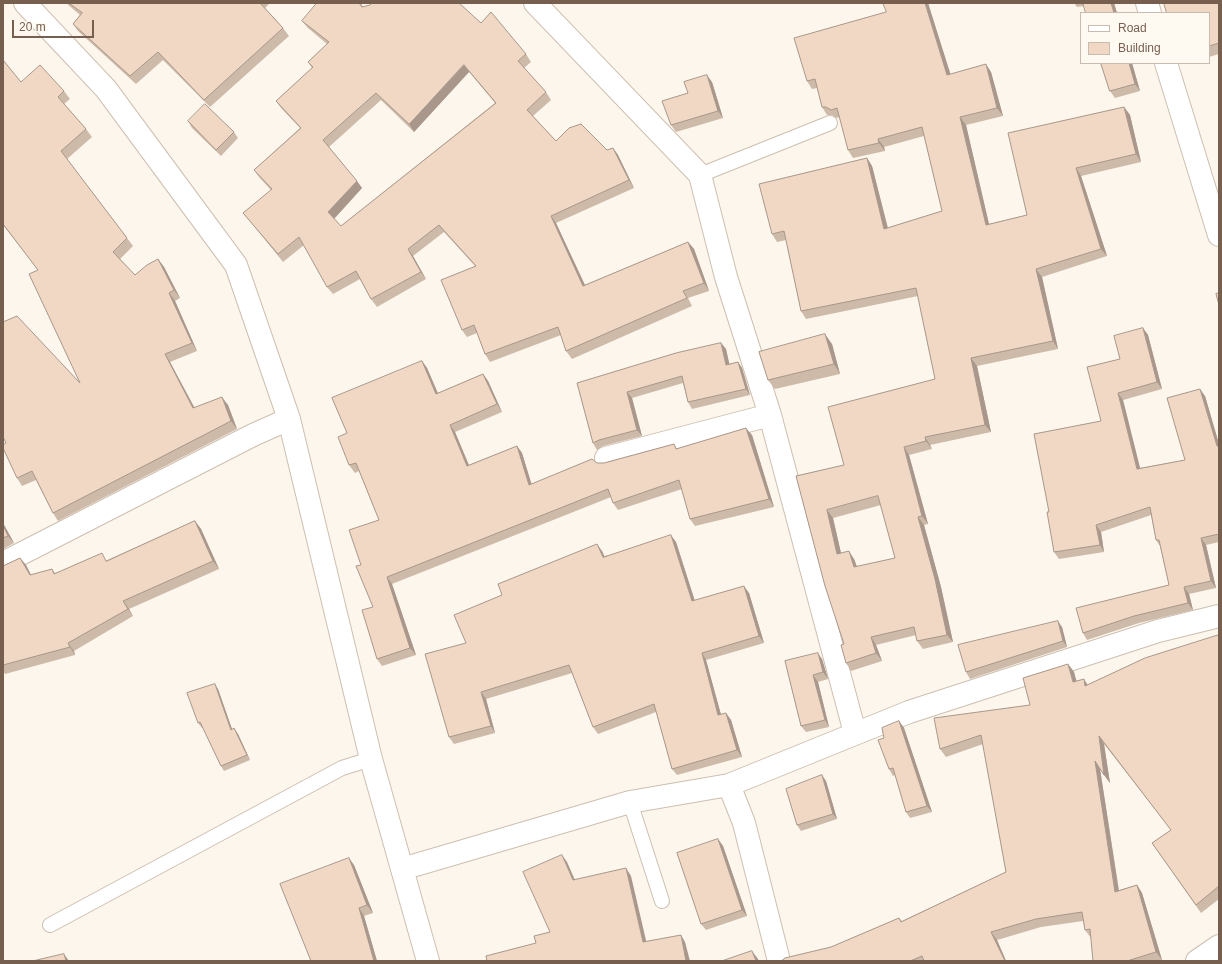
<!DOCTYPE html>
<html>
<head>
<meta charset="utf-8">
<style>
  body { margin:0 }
  #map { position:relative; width:1222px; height:964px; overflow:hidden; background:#fcf6ec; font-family:Helvetica,sans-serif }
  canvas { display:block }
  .frame { position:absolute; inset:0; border:4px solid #775f4f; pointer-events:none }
  .legend { position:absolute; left:1080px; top:12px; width:130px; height:52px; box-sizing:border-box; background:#fefaf2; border:1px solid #c8bcb1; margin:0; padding:5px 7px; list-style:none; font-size:12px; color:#775f4f }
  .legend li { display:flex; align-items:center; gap:8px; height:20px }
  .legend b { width:20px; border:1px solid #c8bcb1 }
  .scale { position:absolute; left:12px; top:20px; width:82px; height:18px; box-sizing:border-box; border:2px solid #775f4f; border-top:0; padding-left:5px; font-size:12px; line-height:14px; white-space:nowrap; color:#775f4f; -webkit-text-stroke:3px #fefaf2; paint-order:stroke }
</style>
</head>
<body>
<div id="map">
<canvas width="1222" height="964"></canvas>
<div class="frame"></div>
<ul class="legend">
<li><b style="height:5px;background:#fff"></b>Road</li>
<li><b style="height:11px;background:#f0d8c5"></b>Building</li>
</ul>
<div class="scale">20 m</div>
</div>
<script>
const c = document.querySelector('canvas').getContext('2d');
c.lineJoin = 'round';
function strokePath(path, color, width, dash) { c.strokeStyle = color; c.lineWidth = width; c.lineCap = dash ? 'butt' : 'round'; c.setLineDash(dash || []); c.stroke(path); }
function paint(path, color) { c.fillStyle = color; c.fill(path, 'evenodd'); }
const service = new Path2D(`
  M700,175L830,123
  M630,802L662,901
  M50,925L342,768L371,759`);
const minor = new Path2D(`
  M25,3L106,89L236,265L289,419L371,759L428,961
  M535,3L700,175L726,277L770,415L855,733
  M1147,3L1150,13
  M1166,63L1219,235
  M606,458L770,415
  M3,563L253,435L289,419
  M729,785L744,823L779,961
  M402,869L630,802L729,785L909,712L1158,631L1219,616
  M1197,961L1219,946`);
strokePath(service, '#cebfb1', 16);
strokePath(minor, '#cebfb1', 24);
strokePath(service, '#fff', 14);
strokePath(minor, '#fff', 22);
paint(new Path2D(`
  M66,3H270L265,8L283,28L289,36L210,107L163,60L136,84L78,31L73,24L80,15Z
  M362,3V6L481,23L526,54L531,62L524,68L546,92L551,100L533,116L556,141L607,150L613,148L618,155L634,188L556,223L585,285L688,242L694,249L709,291L688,298L692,306L572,359L566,351L561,335L490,362L485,354L477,333L467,337L462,330L475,266L444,232L413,256L426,279L377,307L371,299L360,279L333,294L327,287L304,245L283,262L249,220L243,213L271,190L259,177L254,170L300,128L281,108L276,101L312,68L308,62L327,44L308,28L302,21ZM469,72L495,103L341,226L334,219L362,188L329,147L381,100L414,132Z
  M928,3L950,74L991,72L1003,116L966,125L989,224L1027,215L1124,107L1130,115L1141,162L1081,176L1107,256L1042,277L1058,349L977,366L991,432L930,445L932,449L909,455L928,524L924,525L941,587L953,642L923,649L917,641L916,635L876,645L882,661L851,671L846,663L844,644L796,476L844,465L935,379L918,296L806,319L801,311L786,240L777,242L772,234L867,158L872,166L888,228L942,211L924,136L884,147L885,151L853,158L848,150L840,117L836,118L832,115H827L822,107L817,88L812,89L807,81ZM881,505L895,558L857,567L854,559L841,553L833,518Z
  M1074,3H1114L1117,13L1084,6L1077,7Z
  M1219,3V54L1209,57V13Z
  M3,60L21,82L64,91L70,99L64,104L86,129L92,137L67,159L133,246L120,259L135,275L158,259L164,267L180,298L175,301L197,351L170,362L194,408L228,405L237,429L58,521L53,513L36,480L22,486L17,478L6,443L80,383L38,270L3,225Z
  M1101,63H1132L1140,91L1115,98L1110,91Z
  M712,82L723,118L676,132L671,125L688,93Z
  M188,121L234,132L238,138L221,156L192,128Z
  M1143,328L1148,335L1162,389L1123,400L1140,468L1185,460L1205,396L1219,444V542L1206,545L1216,588L1189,594L1193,610L1139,623L1087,640L1083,633L1169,585L1160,546L1156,540L1151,515L1101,532L1104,552L1059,559L1054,552L1049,512L1101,421L1120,359Z
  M721,343L726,349L729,364L738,362L742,368L750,395L692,409L688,402L683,383L632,398L642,436L603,446L597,450L593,443L577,383Z
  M832,344L840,374L775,389L768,380Z
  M422,361L427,368L438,393L483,374L488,381L502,412L455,432L469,465L517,446L522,453L531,484L597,463H604L674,444L677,449L752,435L774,507L695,526L690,519L682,489L618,510L613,503L611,497L392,584L416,655L382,666L377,659L373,607L361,565L379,520L359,471L355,473L349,465L347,433Z
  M195,521L201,529L219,569L129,609L133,616L74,651L75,655L5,674L3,671V566L20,558L26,565L31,575L52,569L55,573L107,560Z
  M3,523L14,543L3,549Z
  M676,542L695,601L749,593L764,643L706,660L721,715L726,713L731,720L742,757L677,775L672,769L656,712L598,734L593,727L572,673L486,699L495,733L454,744L449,737L466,643L502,595L602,551L604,556Z
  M1062,627L1067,647L970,679L966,672Z
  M1219,635V899L1201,913L1152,843L1171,830L1104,744L1110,783L1100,769L1119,890L1137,885L1142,893L1162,960L1159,961H1093L1091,938L1085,930L1083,921L1041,927L997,940L1006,961H781L831,947L899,918L902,921L1006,872L983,744L946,757L940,749L1030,705L1068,664L1074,672L1076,681L1088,685Z
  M822,659L828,679L818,682L829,727L806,732L801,726L785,661Z
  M218,689L232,729L238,734L250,760L224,771L221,766L203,728H202L198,723Z
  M899,721L904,728L932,812L910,818L906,812L895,775L893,776L889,769L884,738Z
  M826,781L837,819L801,831L797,825Z
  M718,839L723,846L747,916L706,930L701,924Z
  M354,865L373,913L364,916L377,961H311Z`), '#cebaa9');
paint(new Path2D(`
  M925,3H928L953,82L947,75Z
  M1111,3H1114L1117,13H1114Z
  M1129,63H1132L1140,91L1135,84Z
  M986,64L991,72L1003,116L997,108Z
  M464,65L469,72L414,132L409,124Z
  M707,75L712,82L723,118L718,111Z
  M1124,107L1130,115L1141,162L1136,154Z
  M960,117L966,125L991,233L986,225Z
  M878,139L884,147L885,151L879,143Z
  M613,148L618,155L634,188L629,180Z
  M867,158L872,166L890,237L884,229Z
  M1076,168L1081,176L1107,256L1101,249Z
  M357,181L362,188L333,220L328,212Z
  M551,216L556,223L589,294L583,286Z
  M688,242L694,249L709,291L704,283Z
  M408,249L413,256L426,279L421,272Z
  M158,259L164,267L180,298L174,290Z
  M1036,269L1042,277L1058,349L1053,341Z
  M169,293L175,301L197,351L192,343Z
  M1143,328L1148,335L1162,389L1157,382Z
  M825,334L832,344L840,374L834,364Z
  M721,343L726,349L731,371L726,365Z
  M165,354L170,362L199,416L193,408Z
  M971,358L977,366L991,432L985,425Z
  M422,361L427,368L441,401L436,394Z
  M738,362L742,368L750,395L746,389Z
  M483,374L488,381L502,412L497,404Z
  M1200,389L1205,396L1219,444V450L1217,446Z
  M627,392L632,398L642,436L637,430Z
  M1118,393L1123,400L1142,476L1137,469Z
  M222,397L228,405L237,429L231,421Z
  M450,425L455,432L472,473L467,466Z
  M746,428L752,435L774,507L769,499Z
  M925,437L930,445L932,449L926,441Z
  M517,446L522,453L534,492L529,485Z
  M904,447L909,455L928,524L922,516Z
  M827,510L833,518L843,562L837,554Z
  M918,517L924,525L941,587L953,642L947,635Z
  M195,521L201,529L219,569L213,561Z
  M3,523L14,543L8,536L3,525Z
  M1096,525L1101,532L1104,552L1100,545Z
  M671,535L676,542L697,608L692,601Z
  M1201,538L1206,545L1216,588L1211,581Z
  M597,544L602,551L608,564L603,557Z
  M849,551L854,559L860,575L854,567Z
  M20,558L26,565L35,583L30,575Z
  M387,577L392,584L416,655L410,648Z
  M744,586L749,593L764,643L759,636Z
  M1184,587L1189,594L1193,610L1188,603Z
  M123,601L129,609L133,616L128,609Z
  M1058,621L1062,627L1067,647L1063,641Z
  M871,637L876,645L882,661L876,653Z
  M68,643L74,651L75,655L70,647Z
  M702,653L706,660L723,722L718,715Z
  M818,653L822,659L828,679L823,672Z
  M1068,664L1074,672L1079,690L1073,682Z
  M813,675L818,682L829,727L825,720Z
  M1084,679L1089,687L1085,686Z
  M215,684L218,689L234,735L231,730Z
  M481,692L486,699L495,733L491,726Z
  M726,713L731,720L742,757L737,750Z
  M899,721L904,728L932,812L927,806Z
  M234,728L238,734L250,760L247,755Z
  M1099,736L1104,744L1110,783L1104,775Z
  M1095,761L1100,769L1120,899L1115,892Z
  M822,775L826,781L837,819L833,814Z
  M718,839L723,846L747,916L742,910Z
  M562,855L567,862L578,887L573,880Z
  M349,858L354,865L373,913L367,905Z
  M626,868L631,876L648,949L643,942Z
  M1137,885L1142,893L1162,960L1156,952Z
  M359,908L364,916L377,961H374Z
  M991,932L997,940L1006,961H1005Z
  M681,935L685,942L690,961H686Z
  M752,951L758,959L759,961H756Z
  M64,954L69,961H66Z`), '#a8978a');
const building = new Path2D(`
  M69,3H260L283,28L204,100L158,52L130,76L73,24L82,13Z
  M317,3H359L362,7L370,5L372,3H459L481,23L491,12L526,54L518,61L546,92L527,110L556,141L569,128L581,124L607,150L613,148L629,180L551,216L583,286L688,242L704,283L683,291L687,298L566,351L558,327L485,354L474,325L462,330L441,280L476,266L439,225L408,249L421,272L371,299L356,271L327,287L299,237L278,254L243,213L272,189L254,170L301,128L276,101L313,67L308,62L329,42L302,21ZM464,65L496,103L341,226L328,212L357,181L323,140L376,93L409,124Z
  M883,3H925L947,75L986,64L997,108L960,117L986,225L1027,215L1008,133L1124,107L1136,154L1076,168L1101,249L1036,269L1053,341L971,358L985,425L925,437L926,441L904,447L922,516L918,517L935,579L947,635L917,641L914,627L871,637L876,653L846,663L841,645L844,644L825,586L796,476L844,465L828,407L935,379L916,288L801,311L784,231L772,234L759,184L867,158L884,229L942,211L922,127L878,139L879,143L848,150L837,108L831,110L826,107H822L815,79L807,81L794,38L886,12ZM878,496L895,558L854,567L849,551L837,554L827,510Z
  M1083,3H1111L1114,13H1086Z
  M1164,3H1219V43L1209,46V13H1167Z
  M3,60L21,82L40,65L64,91L58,97L86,129L61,151L127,238L113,252L135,275L147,265L158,259L174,290L169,293L192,343L165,354L193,408L222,397L231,421L53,513L32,471L17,478L3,448V445L6,443L3,437V322L17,316L80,383L29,274L38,270L3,224Z
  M1101,63H1129L1135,84L1110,91Z
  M707,75L718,111L671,125L662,101L688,93L684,82Z
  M205,104L234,132L216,150L188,121Z
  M1219,293V305L1216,294Z
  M1143,328L1157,382L1118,393L1137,469L1185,460L1167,398L1200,389L1217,446H1219V534L1201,538L1211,581L1184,587L1188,603L1134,616L1083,633L1076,608L1169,585L1159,540H1156L1150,507L1096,525L1100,545L1054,552L1047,512H1049L1034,434L1101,421L1087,367L1120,359L1114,336Z
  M825,334L834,364L768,380L759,352Z
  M721,343L726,365L738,362L746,389L688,402L682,376L627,392L637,430L599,440L593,443L577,383L676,353Z
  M422,361L436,394L483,374L497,404L450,425L467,466L517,446L529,485L592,459L597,463H604L674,444L676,449L746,428L769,499L690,519L679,480L613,503L608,489L387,577L410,648L377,659L362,610L373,607L356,566L361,565L349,530L379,520L356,463L349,465L338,437L347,433L332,398Z
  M195,521L213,561L123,601L128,609L68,643L70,647L3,665V566L20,558L30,575L52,569L54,574L102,553L106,561Z
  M3,525L8,536L3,538Z
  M671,535L692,601L744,586L759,636L702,653L718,715L726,713L737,750L672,769L654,704L593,727L569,665L481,692L491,726L449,737L425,654L466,643L454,615L502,595L498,584L597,544L603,557Z
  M1058,621L1063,641L966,672L958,645Z
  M1219,635V886L1196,905L1152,843L1171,830L1099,736L1104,775L1095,761L1115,892L1137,885L1156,952L1127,961H1093L1090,929L1085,930L1082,912L1036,919L991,932L1005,961H924L922,956L910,961H781L785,958L831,947L899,918L901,922L1006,872L981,735L940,749L934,718L1030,705L1023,678L1068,664L1073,682L1084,679L1085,686L1145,658Z
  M818,653L823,672L813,675L825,720L801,726L785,661Z
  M215,684L231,730L234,728L247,755L221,766L200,722L198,723L187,693Z
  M899,721L927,806L906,812L893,768L889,769L878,740L884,738L882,728Z
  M822,775L833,814L797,825L786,789Z
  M718,839L742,910L701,924L677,853Z
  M562,855L573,880L626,868L643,942L681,935L686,961H487L486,956L536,943L534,936L550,932L523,872Z
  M349,858L367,905L359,908L374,961H311L280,884Z
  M752,951L756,961H722Z
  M64,954L66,961H33Z`);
paint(building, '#f0d8c5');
strokePath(building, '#a8978a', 1);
</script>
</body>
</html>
